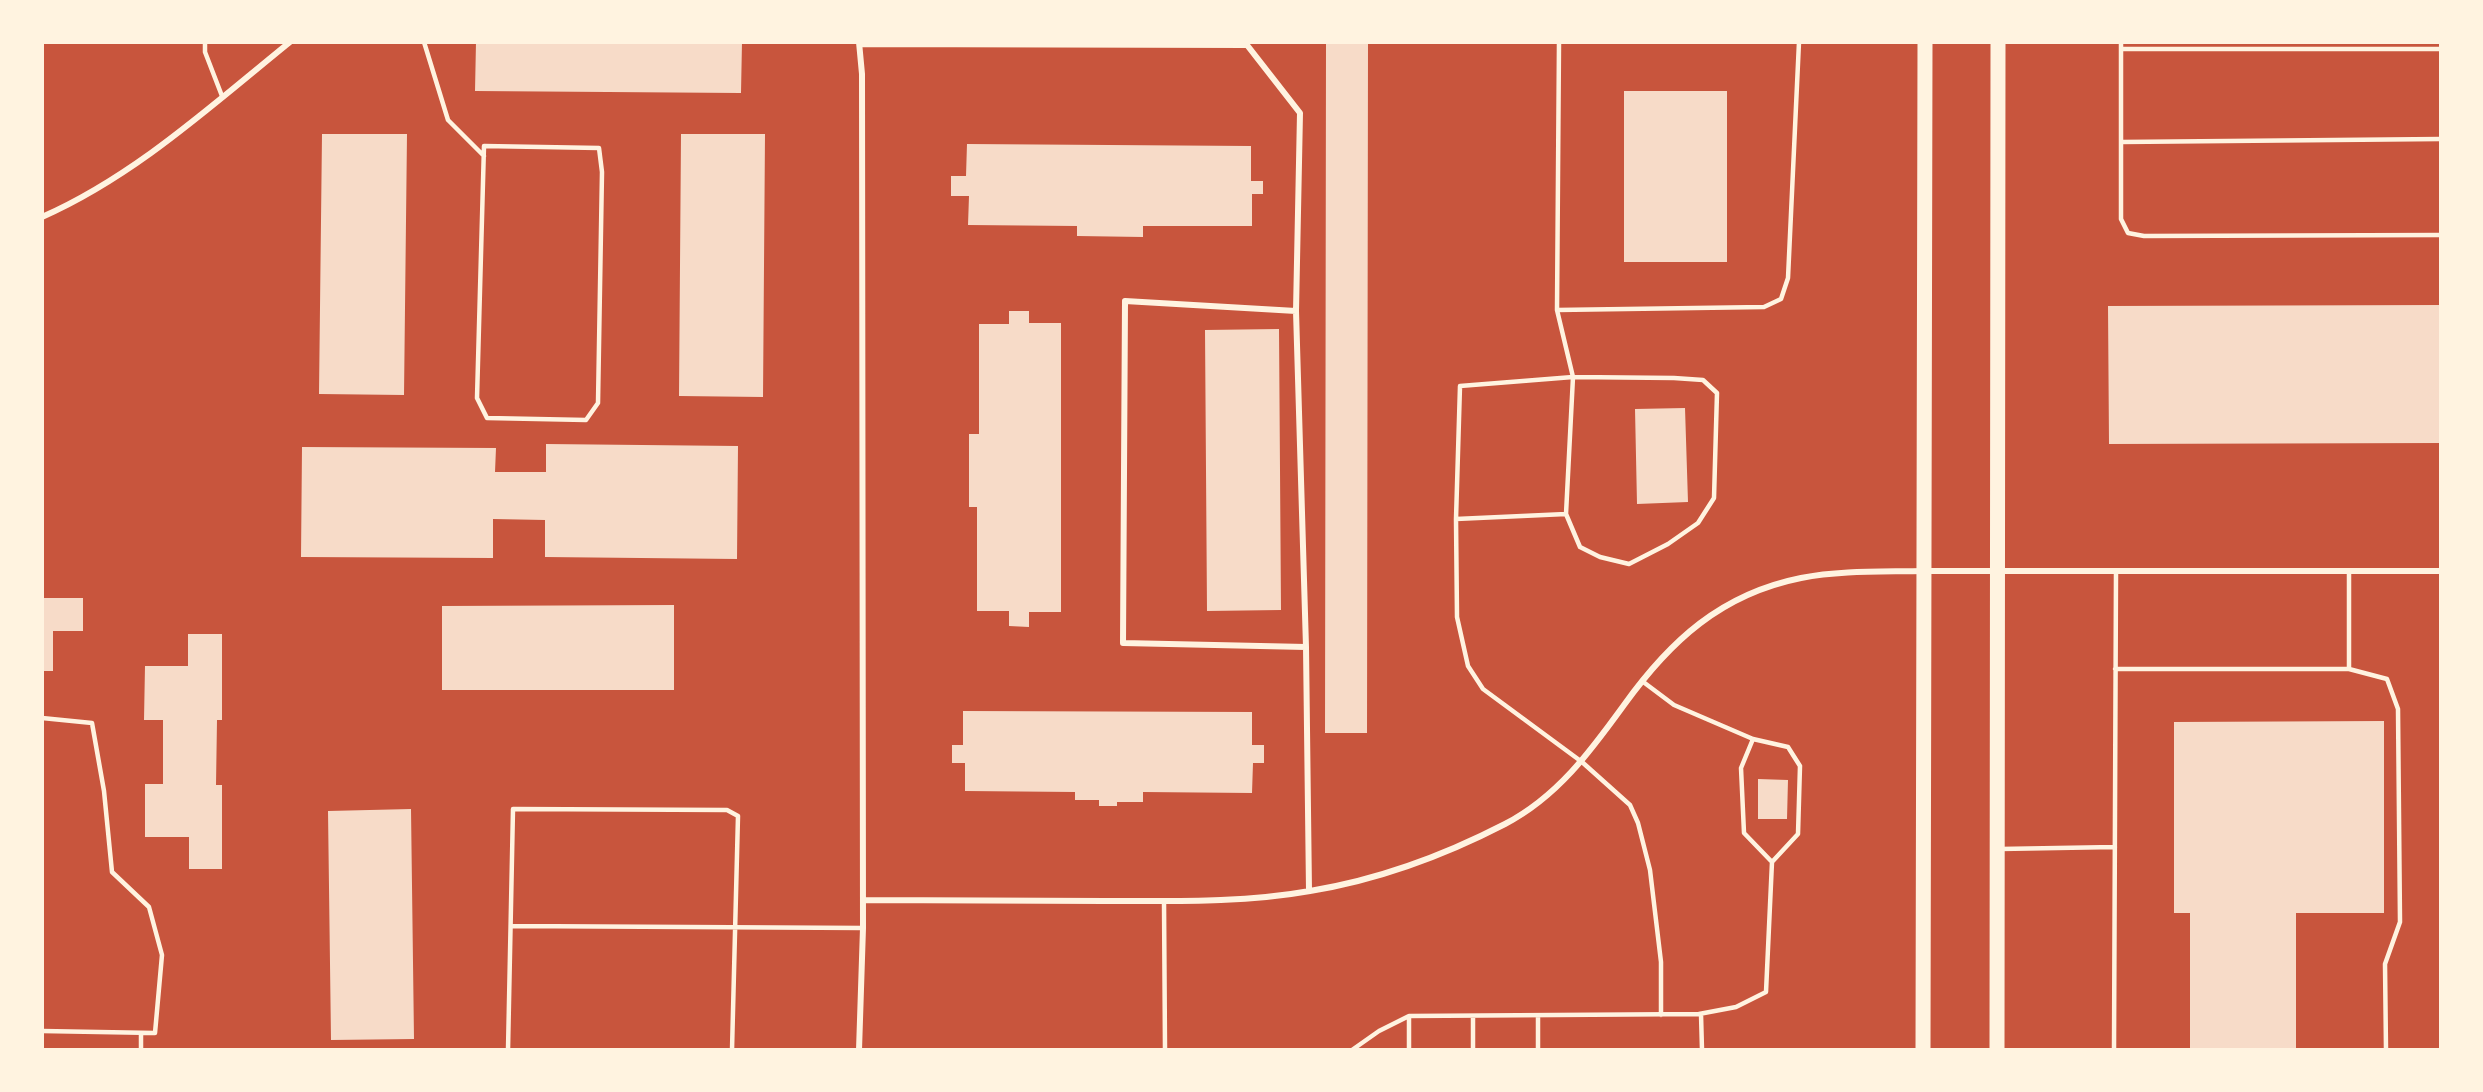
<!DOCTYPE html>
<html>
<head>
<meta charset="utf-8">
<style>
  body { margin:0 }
  #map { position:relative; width:2483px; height:1092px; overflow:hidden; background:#c8553d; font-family:"Golos Text",sans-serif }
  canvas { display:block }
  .frame { position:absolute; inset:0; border:44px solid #fff3e0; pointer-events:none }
</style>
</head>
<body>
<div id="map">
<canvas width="2483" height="1092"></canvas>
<div class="frame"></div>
</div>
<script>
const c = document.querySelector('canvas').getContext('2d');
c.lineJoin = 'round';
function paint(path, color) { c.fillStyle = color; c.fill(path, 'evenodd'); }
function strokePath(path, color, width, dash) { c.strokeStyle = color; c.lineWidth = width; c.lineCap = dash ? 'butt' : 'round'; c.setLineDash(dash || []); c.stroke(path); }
paint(new Path2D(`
  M476,42H742L741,93L475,91Z
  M1326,42H1368L1367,733H1325Z
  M1624,91H1727V262H1624Z
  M322,134H407L404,395L319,394Z
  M681,134H765L763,397L679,396Z
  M967,144L1251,146V181H1263V194H1252V226H1143V237L1077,236V226L968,225L969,196H951V176H966Z
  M2441,305V443L2109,444L2108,306Z
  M1009,311H1029V323H1061V612H1029V627L1009,626V611H977V507H969V434H979V324H1009Z
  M1279,329L1281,610L1207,611L1205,330Z
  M1685,408L1688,502L1637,504L1635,409Z
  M546,444L738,446L737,559L545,557V520L493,519V558L301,557L302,447L496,448L495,472H546Z
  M42,598H83V631H53V671H42Z
  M674,605V690H442V606Z
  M188,634H222V720H217L216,785H222V869H189V837H145V784H163V720H144L145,666H188Z
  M963,711L1252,712V745H1264V763H1253L1252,793L1143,792V802H1117V806H1099V800H1075V792L965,791V763H952V745H963Z
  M2384,721V913H2296V1050H2190V913H2174V722Z
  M1758,779L1788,780L1787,819H1758Z
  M411,809L414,1039L331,1040L328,811Z`), '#f7dbc8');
strokePath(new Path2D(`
  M205,42V52L222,96
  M424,42L448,120L484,156
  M2121,42V219L2128,233L2144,236L2441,235
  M2121,49H2441
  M2121,142L2441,139
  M484,146L599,148L602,172L598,403L586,420L487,418L477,398Z
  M1557,310L1764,307L1781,299L1788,278L1799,42
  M1566,514L1580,547L1600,557L1629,564L1668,544L1698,523L1714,498L1717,393L1703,380L1674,378L1573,377L1460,386L1456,519L1457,617L1468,666L1483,689L1582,762L1630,805L1638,823L1650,870L1661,962V1015
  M1456,519L1566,514L1573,377L1557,310L1559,42
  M2115,669H2349V571
  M2349,669L2387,679L2398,709L2400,922L2385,964L2386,1050
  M1642,681L1674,705L1753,739L1788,747L1800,766L1798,834L1772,862L1744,833L1741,768L1753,739
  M42,718L92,723L104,791L112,872L149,907L162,955L155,1033L42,1031
  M2000,849L2115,847
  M1164,901L1165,1050
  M511,926L863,928
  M1699,1014L1736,1007L1766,992L1772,862
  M1473,1016V1050
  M141,1033V1050
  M508,1050L513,809L727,810L738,816L732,1050
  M1352,1050L1379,1031L1409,1016
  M1409,1050V1016L1701,1014L1702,1050
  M1538,1050V1016
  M2114,1050L2116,571`), '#fff3e0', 4.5);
strokePath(new Path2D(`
  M860,44L1247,45V42
  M1247,45L1300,113L1296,311L1306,647L1309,891
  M42,217C135,176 212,105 290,42
  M1296,311L1125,301L1123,643L1306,647
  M863,900C944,900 1024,901 1105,901C1173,901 1243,903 1310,891C1377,880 1445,855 1505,824C1557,797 1590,752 1624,705C1670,641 1721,594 1801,578C1841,570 1883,572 1924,571H2441
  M859,1050L863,928L862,74L859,42`), '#fff3e0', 6);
strokePath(new Path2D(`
  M1923,1050L1925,42
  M1997,1050L1998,42`), '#fff3e0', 15);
</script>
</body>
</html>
